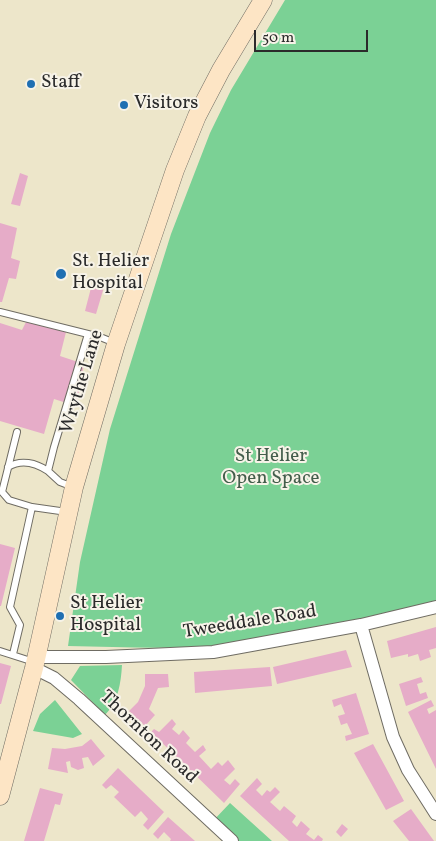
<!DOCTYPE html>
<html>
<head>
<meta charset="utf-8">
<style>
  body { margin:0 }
  #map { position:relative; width:436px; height:841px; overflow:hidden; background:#ede6ca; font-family:Vollkorn,serif }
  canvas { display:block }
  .scale { position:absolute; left:254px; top:30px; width:114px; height:22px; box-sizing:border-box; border:2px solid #2b2b2b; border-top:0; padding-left:6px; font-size:15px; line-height:18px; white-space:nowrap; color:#2b2b2b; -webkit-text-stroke:4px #f7f3e8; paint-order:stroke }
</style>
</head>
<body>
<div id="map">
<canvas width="436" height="841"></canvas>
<div class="scale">50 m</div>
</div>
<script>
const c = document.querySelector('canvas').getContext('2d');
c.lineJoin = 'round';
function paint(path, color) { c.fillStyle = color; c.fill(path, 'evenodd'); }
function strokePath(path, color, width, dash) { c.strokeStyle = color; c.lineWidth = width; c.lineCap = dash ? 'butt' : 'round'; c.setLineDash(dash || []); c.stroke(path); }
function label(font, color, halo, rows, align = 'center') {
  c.font = font + ' Vollkorn,serif'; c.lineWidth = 4; c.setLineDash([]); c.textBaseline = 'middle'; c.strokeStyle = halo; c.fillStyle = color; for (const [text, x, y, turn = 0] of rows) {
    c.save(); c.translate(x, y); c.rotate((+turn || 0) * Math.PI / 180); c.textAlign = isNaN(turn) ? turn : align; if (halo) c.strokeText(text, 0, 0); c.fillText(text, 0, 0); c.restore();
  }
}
paint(new Path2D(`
  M285,0H436V603C366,618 296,638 224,645C172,650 120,647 68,646L80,562L110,429L171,234L210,133L231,90Z
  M122,665C121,683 118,702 105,715L71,680L80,666Z
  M55,700L82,734L73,738L33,731L40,714Z
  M230,803L272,841H232L212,822Z`), '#7bd195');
paint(new Path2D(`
  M20,173L28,176L20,206L11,204Z
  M0,223L17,228L11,258L20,261L16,279L9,278L2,302H0Z
  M92,284L104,287L96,314L85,311Z
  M26,322L66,332L60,356L84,364L76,406L54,399L44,434L0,421V323L22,330Z
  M0,544L15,548L1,606H0Z
  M436,627V648L429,650L431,657L420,661L418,654L408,657V654L391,658L387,641Z
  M346,650L352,667L277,684L273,667Z
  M0,663L11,666L1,704H0Z
  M270,667L272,686L195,693L194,672Z
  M145,674H168L169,687L158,688L149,709L155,715L145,726L129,711L138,702L145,686Z
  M421,677L423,682L417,684L420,694L426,692L428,698L406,706L399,684Z
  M356,693L369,734L346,741L345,736L352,734L347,723L341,725L338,716L345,714L341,704L334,707L332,700Z
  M431,700L434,706L427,709L429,714L436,710V769L408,712Z
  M172,719L176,724L172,729L179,735L183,730L190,738L186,743L195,752L203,745L206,750L199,756L211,769L218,762L222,766L228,760L235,769L224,780L230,785L235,779L240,784L224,803L151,732L154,729L159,732Z
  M91,739L105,756L93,766L88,757L82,758L84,768L78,770L71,767L70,761L66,762L68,773L48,769L52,748L65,749L82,746Z
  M373,744L404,801L386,810L354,753Z
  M118,768L164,812L148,830L143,825L148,819L141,811L135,817L114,797L119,792L111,785L106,789L102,785Z
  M257,778L262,784L256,790L262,796L267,790L270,792L275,787L280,792L270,802L280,811L284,806L296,816L292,822L297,827L301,821L310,829L306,834L314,840L318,835L323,839L322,841H289L240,796Z
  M40,788L63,794L60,805L55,804L44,841H24Z
  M411,809L434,841H409L393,821Z
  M168,817L195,841H170L171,839L164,832L158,839L153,834Z
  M342,824L348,829L341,837L336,832Z`), '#e6acc8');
const lane = new Path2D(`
  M0,312L100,337L115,343
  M17,432L2,492L9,500L32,507
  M8,467C21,459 36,463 48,471
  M73,487L60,482L48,471L54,447L88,334
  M0,651L34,662
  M13,654L20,625L10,607L32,507L67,512`);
const street = new Path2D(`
  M361,625L393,737L408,770L436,814
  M37,657H106L213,652L361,625L436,607
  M34,668L54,678L79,699L232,841`);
const secondary = new Path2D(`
  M0,796L34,668L74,487L116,344L175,170L197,116L221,70L263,0`);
strokePath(lane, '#6f6c63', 8);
strokePath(street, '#6f6c63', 14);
strokePath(secondary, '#6f6c63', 19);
strokePath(lane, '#fff', 6);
strokePath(street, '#fff', 12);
strokePath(secondary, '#fde5c5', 18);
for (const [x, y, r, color] of [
  [31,84,5,"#1f6fb2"],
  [124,105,5,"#1f6fb2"],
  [61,274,6,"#1f6fb2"],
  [60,616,5,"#1f6fb2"]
]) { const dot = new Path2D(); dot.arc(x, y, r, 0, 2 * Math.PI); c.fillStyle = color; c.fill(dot); strokePath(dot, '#f7f3e8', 2); }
label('19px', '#2b2b2b', '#f7f3e8', [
  ["Staff",41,84],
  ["Visitors",134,105],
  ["St. Helier",72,263],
  ["Hospital",72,285],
  ["St Helier",70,605],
  ["Hospital",70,627]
], 'left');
label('19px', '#2b2b2b', '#f7f3e8', [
  ["Wrythe Lane",83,382,-73],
  ["Tweeddale Road",250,623,-9],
  ["Thornton Road",148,738,43]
]);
label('19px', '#435d4b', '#f7f3e8', [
  ["St Helier",271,458],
  ["Open Space",271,480]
]);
</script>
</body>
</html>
